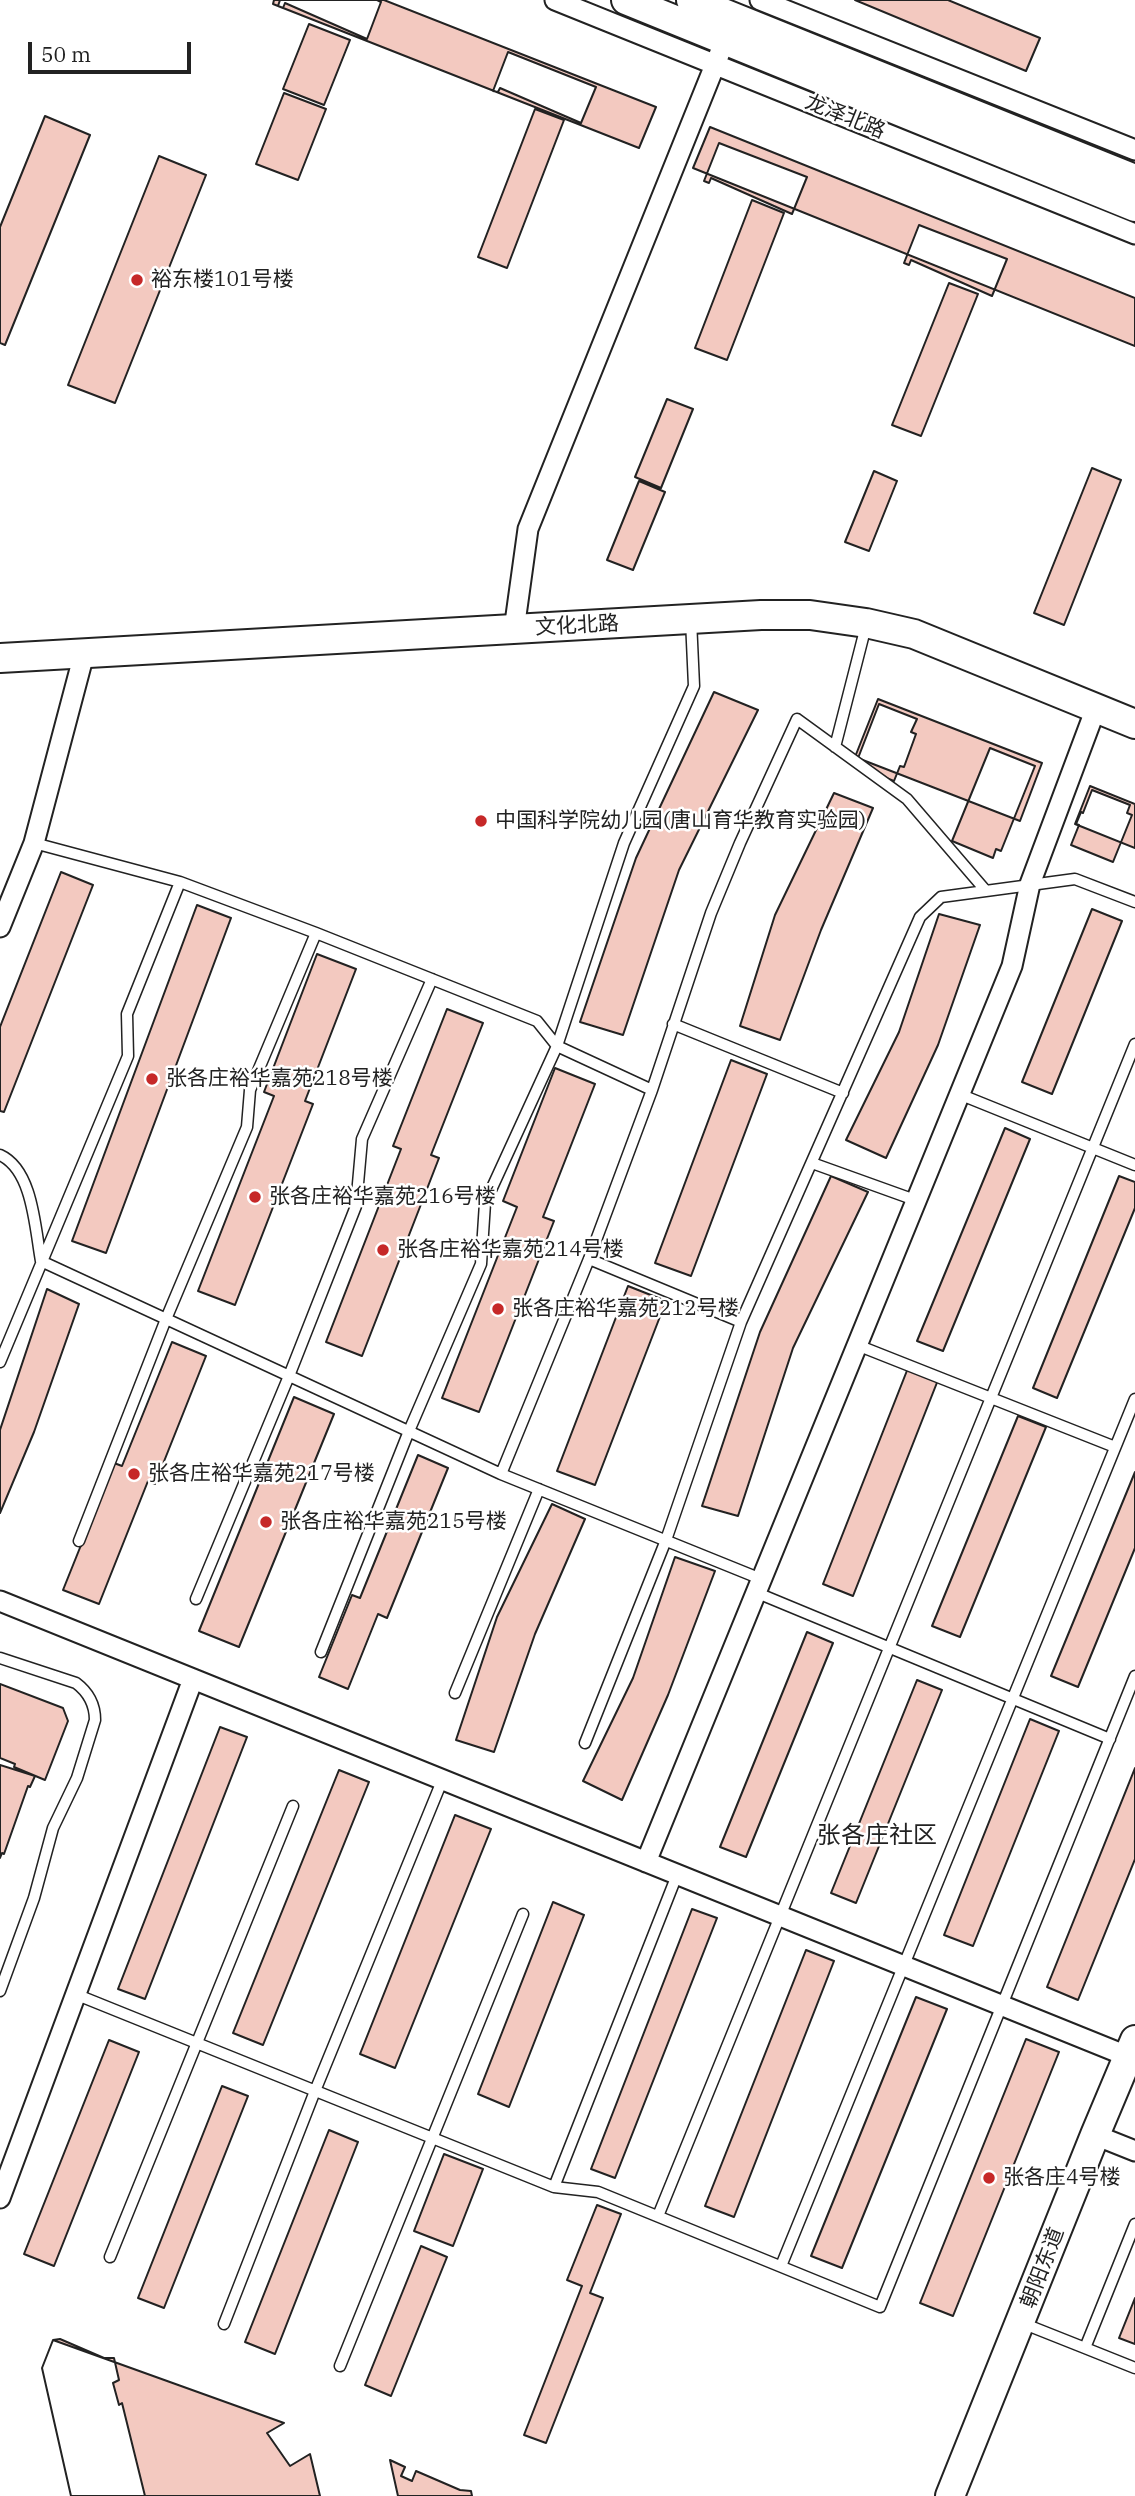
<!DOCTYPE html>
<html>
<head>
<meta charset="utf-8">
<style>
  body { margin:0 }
  #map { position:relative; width:1135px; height:2496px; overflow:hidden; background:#fff; font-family:"IBM Plex Serif",serif }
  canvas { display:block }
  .scale { position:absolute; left:28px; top:42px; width:163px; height:32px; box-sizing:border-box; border:4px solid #222; border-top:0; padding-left:9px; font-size:21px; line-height:24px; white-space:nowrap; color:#222; -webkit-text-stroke:5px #fff; paint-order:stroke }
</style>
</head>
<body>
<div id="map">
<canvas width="1135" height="2496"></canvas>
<div class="scale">50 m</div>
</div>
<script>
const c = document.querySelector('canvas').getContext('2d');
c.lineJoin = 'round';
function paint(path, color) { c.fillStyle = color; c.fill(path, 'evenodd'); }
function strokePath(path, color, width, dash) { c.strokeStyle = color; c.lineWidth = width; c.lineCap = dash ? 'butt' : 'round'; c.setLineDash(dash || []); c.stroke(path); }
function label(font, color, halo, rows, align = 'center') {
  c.font = font + ' "IBM Plex Serif","Noto Sans SC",serif'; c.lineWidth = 5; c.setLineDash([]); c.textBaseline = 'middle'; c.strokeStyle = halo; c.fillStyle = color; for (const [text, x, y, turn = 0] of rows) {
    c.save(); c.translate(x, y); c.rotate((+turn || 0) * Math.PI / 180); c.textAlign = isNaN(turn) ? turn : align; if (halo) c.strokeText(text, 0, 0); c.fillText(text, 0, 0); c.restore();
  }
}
const building = new Path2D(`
  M274,0H384L656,107L639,148L273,4Z
  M280,0H377L381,2L367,39L285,3L283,8L278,6Z
  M855,0H948L1040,38L1026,71Z
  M309,24L350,40L324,105L283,89Z
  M508,52L596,87L581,123L500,88L498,92L493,91Z
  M284,93L326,109L298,180L256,164Z
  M535,109L564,120L507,268L478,257Z
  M45,116L90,135L5,345L0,343V227Z
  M710,127L1135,298V346L693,168Z
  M719,143L807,177L792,214L711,178L709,183L704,181Z
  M159,156L206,175L115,403L68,385Z
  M752,200L784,213L727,360L695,348Z
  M919,225L1007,259L992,296L911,260L909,265L904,263Z
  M949,283L978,294L921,436L892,425Z
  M667,399L693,409L661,488L635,477Z
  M1092,468L1121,480L1064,625L1034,613Z
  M874,471L897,481L869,551L845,542Z
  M639,481L665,492L633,570L607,560Z
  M714,692L758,710L679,870L623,1035L580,1022L636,858Z
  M878,699L1042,763L1020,821L855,757Z
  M879,704L917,719L911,732L916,734L904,767L900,766L894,781L855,766Z
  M990,748L1035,766L1001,851L996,849L993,858L952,841Z
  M1090,786L1135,804V848L1075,824Z
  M1092,790L1130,805L1127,813L1132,815L1113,862L1071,845L1079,825L1076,824L1081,812L1083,813Z
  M834,793L873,808L821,930L780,1040L740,1026L775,915Z
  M61,872L93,885L4,1112L0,1111V1027Z
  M197,905L231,918L106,1253L72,1241Z
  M1092,909L1122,921L1052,1094L1022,1082Z
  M939,914L980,925L938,1045L886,1158L846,1140L899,1032Z
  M317,954L356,969L305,1101L313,1104L235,1305L198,1291L274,1096L264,1092Z
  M447,1009L483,1023L431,1155L439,1158L362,1356L326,1342L401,1149L393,1146Z
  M731,1060L767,1074L691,1276L655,1263Z
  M555,1068L595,1084L543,1217L554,1221L479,1412L442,1398L517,1207L503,1201Z
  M1005,1128L1030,1139L943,1351L917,1341Z
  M831,1176L868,1192L793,1348L738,1516L702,1506L760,1332Z
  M1119,1176L1135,1182V1208L1057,1398L1033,1388Z
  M628,1286L666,1301L595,1485L557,1471Z
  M47,1289L79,1304L34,1432L0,1513V1430Z
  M172,1342L206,1356L155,1484L148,1481L99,1604L63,1590L114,1463L122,1466Z
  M908,1368L938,1380L853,1596L823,1584Z
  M294,1397L334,1414L239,1647L199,1631Z
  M1018,1416L1046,1427L960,1637L932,1626Z
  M418,1455L448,1468L387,1618L378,1614L348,1689L319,1677L352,1595L360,1598Z
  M1135,1472V1548L1078,1687L1051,1676Z
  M552,1504L585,1519L535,1634L494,1752L456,1740L497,1617Z
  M675,1557L715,1571L668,1695L622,1800L583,1781L633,1678Z
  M807,1632L833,1643L746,1857L720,1847Z
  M917,1680L942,1690L856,1903L831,1893Z
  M0,1684L63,1708L68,1721L45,1780L14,1767L15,1764L0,1758Z
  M1030,1719L1059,1731L973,1946L944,1935Z
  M220,1727L247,1737L145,1999L118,1989Z
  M0,1765L35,1776L30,1787L28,1786L4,1854L2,1853L0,1858Z
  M1135,1768V1859L1078,2000L1047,1987Z
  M339,1770L369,1782L263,2045L233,2033Z
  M455,1815L491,1829L395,2068L360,2054Z
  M553,1902L584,1915L509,2107L478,2094Z
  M692,1909L717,1918L615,2178L591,2169Z
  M806,1950L834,1961L734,2217L705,2206Z
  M916,1997L947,2009L842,2268L811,2256Z
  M1026,2039L1059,2052L953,2316L920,2303Z
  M109,2040L139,2052L54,2266L24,2254Z
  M222,2086L248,2096L164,2308L138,2298Z
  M329,2130L358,2142L275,2354L245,2342Z
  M444,2154L483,2169L453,2246L414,2231Z
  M597,2205L621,2214L590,2293L603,2298L546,2443L524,2435L582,2286L567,2280Z
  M421,2246L447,2257L391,2396L365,2385Z
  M1135,2298V2344L1119,2338Z
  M60,2339L104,2358H114L119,2380L113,2383L119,2405L122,2403L145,2496H71L42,2368L53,2340Z
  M53,2340L284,2423L267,2433L290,2466L310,2454L320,2496H71L42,2368Z
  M390,2460L405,2467L401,2476L412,2481L416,2471L460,2490L471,2491L472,2496H398Z`);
paint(building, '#f3c9c0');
strokePath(building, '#222', 2);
const lane = new Path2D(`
  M835,747L866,626
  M34,843L180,882L316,933L537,1021L557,1046L652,1090
  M673,1024L843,1093
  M959,1094L1135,1165
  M0,1155C33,1170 35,1228 41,1261L501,1474L761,1579
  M812,1163L915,1200
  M589,1259L741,1322
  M857,1345L1115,1447
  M0,1362L128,1056L127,1014L180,882
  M501,1474L589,1259L652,1090L711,913L740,843L797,719L907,799L986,891
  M79,1541L166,1319L247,1127L250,1090L316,933
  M755,1592L1110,1739
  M196,1599L289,1376L356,1206L362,1139L432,979
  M321,1652L409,1431L481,1264L485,1203L557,1046L624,843L694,686L691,620
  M0,1658L76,1683C88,1692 95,1705 95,1720L77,1778L53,1828L34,1898L0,1991
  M455,1693L539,1489
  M585,1743L666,1540L741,1322L920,917L941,897L1075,879L1135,902
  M75,1994L554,2187L677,1875
  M554,2187L598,2192L880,2307L1135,1676
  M658,2216L1135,1044
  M110,2257L293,1806
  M781,2266L1135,1399
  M1022,2323L1085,2348L1135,2224
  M224,2324L315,2091L442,1781
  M1085,2348L1135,2368
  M340,2366L523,1914`);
const street = new Path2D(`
  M555,0L1135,234
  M760,0L1135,150
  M514,630L528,529L725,40
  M0,927L34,843L84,654
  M0,1601L1127,2056
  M646,1862L1012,966L1030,884L1096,708
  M1095,2135L1135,2151
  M0,2198L193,1679`);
const secondary = new Path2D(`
  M626,0L1135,207
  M691,0L1135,179
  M0,658L761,615H810L866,623L914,634L1135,724
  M950,2496L1095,2135L1135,2040`);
strokePath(lane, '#222', 13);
strokePath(street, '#222', 23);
strokePath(secondary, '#222', 32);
strokePath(lane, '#fff', 10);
strokePath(street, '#fff', 19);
strokePath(secondary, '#fff', 28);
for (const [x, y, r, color] of [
  [137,280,7,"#c62828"],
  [481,821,7,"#c62828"],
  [152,1079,7,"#c62828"],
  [255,1197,7,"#c62828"],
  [383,1250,7,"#c62828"],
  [498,1309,7,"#c62828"],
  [134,1474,7,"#c62828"],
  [266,1522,7,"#c62828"],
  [989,2178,7,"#c62828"]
]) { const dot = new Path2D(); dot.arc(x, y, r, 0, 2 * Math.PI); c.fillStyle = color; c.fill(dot); strokePath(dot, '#fff', 2.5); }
label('21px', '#222', '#fff', [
  ["龙泽北路",845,117,22],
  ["文化北路",577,626,-3],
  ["朝阳东道",1043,2268,-69]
]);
label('21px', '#222', '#fff', [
  ["裕东楼101号楼",151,280],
  ["中国科学院幼儿园(唐山育华教育实验园)",495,821],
  ["张各庄裕华嘉苑218号楼",166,1079],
  ["张各庄裕华嘉苑216号楼",269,1197],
  ["张各庄裕华嘉苑214号楼",397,1250],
  ["张各庄裕华嘉苑212号楼",512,1309],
  ["张各庄裕华嘉苑217号楼",148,1474],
  ["张各庄裕华嘉苑215号楼",280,1522],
  ["张各庄4号楼",1003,2178]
], 'left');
label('24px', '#222', '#fff', [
  ["张各庄社区",877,1836]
]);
</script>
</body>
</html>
